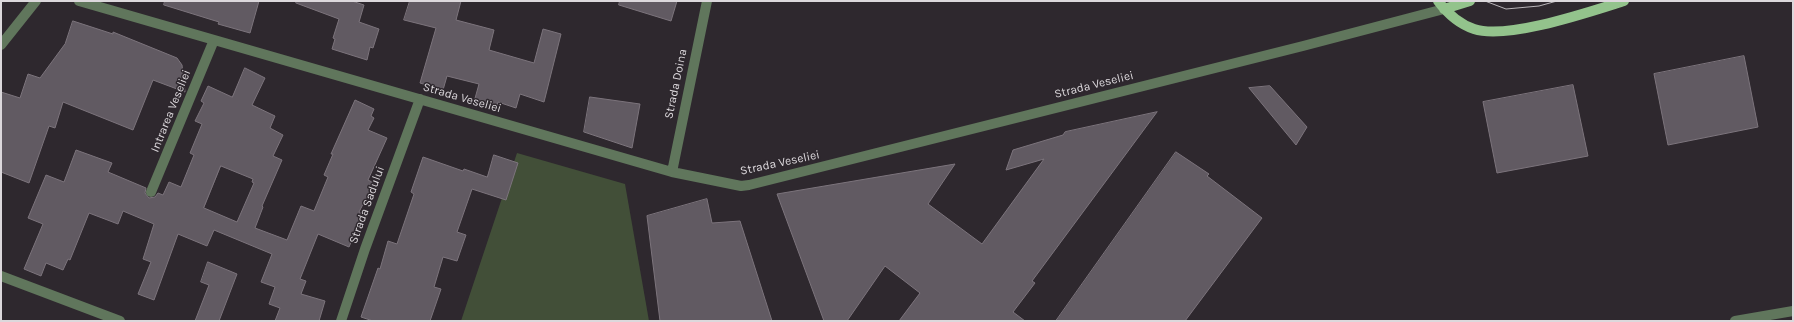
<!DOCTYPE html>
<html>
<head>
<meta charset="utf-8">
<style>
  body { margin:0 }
  #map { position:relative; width:1794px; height:322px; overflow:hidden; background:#2e282e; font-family:Karla,sans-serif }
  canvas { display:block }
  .frame { position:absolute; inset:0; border:2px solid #dcd8dc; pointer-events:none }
</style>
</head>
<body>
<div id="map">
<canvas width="1794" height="322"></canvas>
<div class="frame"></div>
</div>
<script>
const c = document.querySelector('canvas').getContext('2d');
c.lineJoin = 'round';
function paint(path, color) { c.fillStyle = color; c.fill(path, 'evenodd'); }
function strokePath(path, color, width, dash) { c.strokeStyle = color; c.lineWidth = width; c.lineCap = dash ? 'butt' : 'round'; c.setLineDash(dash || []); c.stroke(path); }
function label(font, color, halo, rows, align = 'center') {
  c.font = font + ' Karla,sans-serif'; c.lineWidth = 3; c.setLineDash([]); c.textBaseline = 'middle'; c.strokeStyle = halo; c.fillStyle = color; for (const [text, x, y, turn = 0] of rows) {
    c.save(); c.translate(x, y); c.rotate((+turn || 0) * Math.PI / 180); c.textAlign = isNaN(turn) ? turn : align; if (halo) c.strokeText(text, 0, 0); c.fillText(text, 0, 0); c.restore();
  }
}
paint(new Path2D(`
  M517,153L625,184L649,321H461Z`), '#424f38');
const building = new Path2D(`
  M165,1H259L250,33L218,24L219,22L164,5Z
  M297,1H352L364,5L359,22L379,29L373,48L370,47L367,60L332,49L335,39L333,38L339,19L296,3Z
  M410,1H461L456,20L494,30L489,50L534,63L543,29L561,34L544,102L520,94L516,108L498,102L496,108L474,102L479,84L447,76L443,90L420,83L436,28L404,20Z
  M620,1H677L671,21L619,5Z
  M73,21L113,34V32L177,58L182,65L185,92L153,80L133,130L63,102L55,128L49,126L29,183L1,172V92L20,98L28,74L40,78L65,44Z
  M1744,56L1758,127L1668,145L1654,74Z
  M245,68L265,78L252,105L275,116L270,128L283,135L273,156L282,160L262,206L263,207L255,228L287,240L301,206L314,211L328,177L324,175L333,154H331L355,100L374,109L371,116L374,118L368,130L387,138L368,180L374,183L359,212L363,214L349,247L318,234L300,279L306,281L301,294L325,301L319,321H275L280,308L269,304L275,287L261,282L272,254L214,230L207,246L178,234L154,300L138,294L151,262L143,259L154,224L123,211L118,224L89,213L70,260L68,259L63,270L46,263L41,276L24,269L43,224L28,218L46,175L64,182L76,150L112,163L108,172L146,188L145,193L149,198L155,197L158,193L163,195L169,182L181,187L194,155L190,153L202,124L195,121L204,103L201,101L208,86L232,97ZM221,166L253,179L252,182L254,183L237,222L204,208Z
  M1573,85L1588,156L1497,173L1483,102Z
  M1270,86L1307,127L1296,145L1249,88Z
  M590,97L640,104L632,148L584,132Z
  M1157,112L1032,281L1035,283L1013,312L1025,321H899L920,293L885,266L847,321H824L777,194L955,164L928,204L982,244L1044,159L1006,170L1013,150L1063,135L1065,132Z
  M1176,152L1209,174L1207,176L1262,218L1185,321H1056Z
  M494,155L518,163L506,200L472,189L457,232L466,235L457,261L443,257L434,287L441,289L430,321H373L361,317L378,268L380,269L388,241L397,244L414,194L411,192L423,157L463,171L464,169L487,177Z
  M707,199L712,223L740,221L772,321H660L647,216Z
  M208,262L237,274L219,321H195L209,285L201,282Z`);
paint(building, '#615a62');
strokePath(building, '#7c747c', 1);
strokePath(new Path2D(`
  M79,1L672,172L741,186L749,185L1303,46L1444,9
  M1,45L36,1
  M672,172L707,1
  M151,192L214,40
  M1,276L120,321
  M341,321L365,249L420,99
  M1735,321L1793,311`), '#60765c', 10);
strokePath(new Path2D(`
  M1438,1C1447,13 1459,24 1474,29C1507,40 1589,12 1624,1
  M1444,9L1470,1`), '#93c38c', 10);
strokePath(new Path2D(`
  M1485,1L1506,9L1539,6L1557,1`), '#b9b5b9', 1);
label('12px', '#dcd8dc', '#2e282e', [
  ["Strada Doina",676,84,-78],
  ["Strada Veseliei",1094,85,-14],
  ["Strada Veseliei",462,98,16],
  ["Intrarea Veseliei",171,111,-68],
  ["Strada Veseliei",780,163,-12],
  ["Strada Sadului",367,205,-70]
]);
</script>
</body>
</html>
